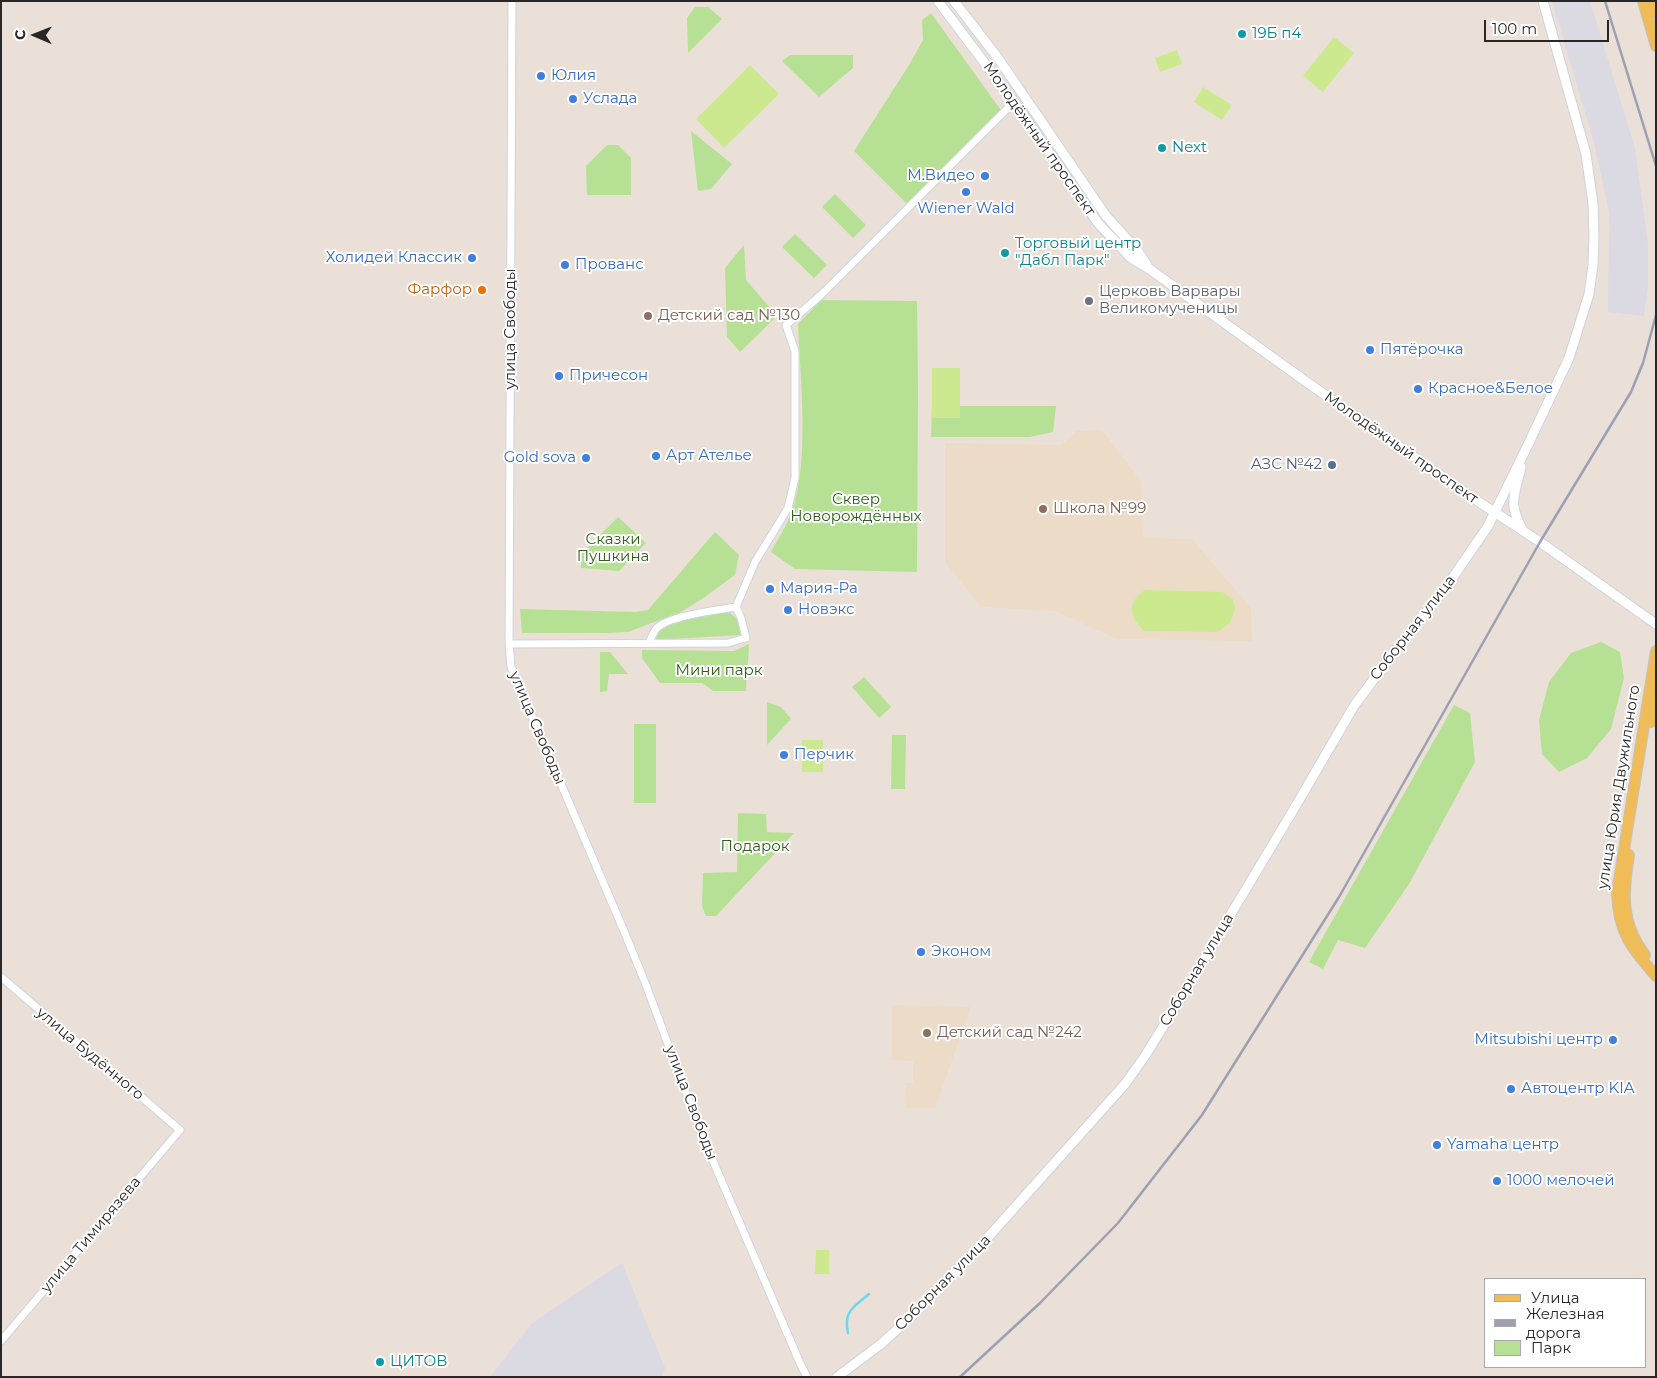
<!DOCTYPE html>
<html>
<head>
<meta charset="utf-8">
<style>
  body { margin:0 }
  #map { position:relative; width:1657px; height:1378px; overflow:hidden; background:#eae0d8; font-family:Montserrat,sans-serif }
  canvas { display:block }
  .frame { position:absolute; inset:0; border:2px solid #272727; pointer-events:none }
  .legend { position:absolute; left:1484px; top:1278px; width:162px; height:90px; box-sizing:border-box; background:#fff; border:1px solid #a9a9a9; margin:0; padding:6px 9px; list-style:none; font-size:15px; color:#272727 }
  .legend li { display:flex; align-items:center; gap:10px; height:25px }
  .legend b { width:25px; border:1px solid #a9a9a9 }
  .north { position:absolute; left:10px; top:10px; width:50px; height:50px; -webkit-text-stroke:4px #fff; paint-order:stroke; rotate:271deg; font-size:14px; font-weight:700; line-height:20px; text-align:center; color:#272727 }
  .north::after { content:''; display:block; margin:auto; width:18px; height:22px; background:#272727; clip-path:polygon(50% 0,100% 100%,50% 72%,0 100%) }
  .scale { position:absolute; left:1484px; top:20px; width:125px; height:22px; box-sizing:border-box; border:2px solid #272727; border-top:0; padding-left:6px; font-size:15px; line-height:18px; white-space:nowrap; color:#272727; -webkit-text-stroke:4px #fff; paint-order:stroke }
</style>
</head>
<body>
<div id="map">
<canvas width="1657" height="1378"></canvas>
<div class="frame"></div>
<ul class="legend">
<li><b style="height:6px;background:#efbc58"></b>Улица</li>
<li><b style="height:6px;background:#9ba1b2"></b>Железная дорога</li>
<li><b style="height:14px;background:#b6e194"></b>Парк</li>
</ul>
<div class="north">С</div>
<div class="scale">100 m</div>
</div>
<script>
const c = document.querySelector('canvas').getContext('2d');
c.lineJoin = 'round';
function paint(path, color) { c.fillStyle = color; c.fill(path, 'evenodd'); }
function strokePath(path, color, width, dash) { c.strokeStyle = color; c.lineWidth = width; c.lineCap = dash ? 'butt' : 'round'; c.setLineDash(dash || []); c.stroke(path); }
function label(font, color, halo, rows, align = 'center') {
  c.font = font + ' Montserrat,sans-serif'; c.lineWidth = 4; c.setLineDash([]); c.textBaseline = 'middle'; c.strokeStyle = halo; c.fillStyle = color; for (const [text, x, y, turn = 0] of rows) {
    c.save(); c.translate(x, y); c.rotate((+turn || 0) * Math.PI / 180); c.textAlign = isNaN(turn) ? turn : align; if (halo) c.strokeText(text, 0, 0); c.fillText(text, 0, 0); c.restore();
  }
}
paint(new Path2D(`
  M1552,1H1590L1635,148L1648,245V285L1644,316L1608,312L1609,212L1594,142Z
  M622,1263L665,1368L662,1377H490L531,1324Z`), '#dbd9e2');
paint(new Path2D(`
  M1102,430L1141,481L1143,538L1192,539L1251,608L1252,641L1117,639L1055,611L981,607L945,562V443L1061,445L1077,431Z
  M892,1005L971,1007L935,1108H906L905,1083H913V1061L892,1060Z`), '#ecdcc7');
paint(new Path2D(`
  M695,7H708L722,19L688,53L687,18Z
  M931,13L1003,113L909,206L854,151L909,65L923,40L922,20Z
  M790,55H853V68L819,97L782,61Z
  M691,131L732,164L711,189L698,191Z
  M607,145H618L631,158V195H587L586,166Z
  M835,194L866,225L853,238L822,207Z
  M795,234L827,265L814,278L782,247Z
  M744,245L746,280L777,316L740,352L727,337L725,268Z
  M821,300L917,301L918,391L917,572L795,569L771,552C778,539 787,525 792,511C810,459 800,380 798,324Z
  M932,406H1056L1053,432L1030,437H931Z
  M618,517L646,543L619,571L581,568V554Z
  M715,532L739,555L735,575L702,599L681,612L628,632L607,633H522L520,609L636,612L648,610Z
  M729,612L738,620L741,635L654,640C656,636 657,632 660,629C671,619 714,614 729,612Z
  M1601,642L1620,652L1624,678L1611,729L1587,758L1559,772L1542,754L1539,720L1549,682L1571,653Z
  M749,644C749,660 746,675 746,691H713L702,683H660L642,658V650L734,651Z
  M600,652H610L628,674H609L607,691L600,692Z
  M864,677L891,707L879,718L852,687Z
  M767,702L781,707L791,719L767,745Z
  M1454,705L1470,713L1475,762L1409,884L1365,948L1338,940L1323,969L1309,962Z
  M634,724H656V803H634Z
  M892,735H906L905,789H891Z
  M738,813L766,814L767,832L794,833L716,916H706L702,906L703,873L737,872Z`), '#b6e194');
paint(new Path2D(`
  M1334,37L1354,53L1323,92L1303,76Z
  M1177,50L1182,64L1160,72L1155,58Z
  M750,65L779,94L724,148L696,119Z
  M1203,87L1232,105L1222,120L1194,102Z
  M932,368H960V418H932Z
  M1145,590L1222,592L1233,599L1235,607L1233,616L1229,624L1218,632L1145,631C1129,617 1126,603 1145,590Z
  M802,740H823V772H802Z
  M816,1250H829V1274H815Z`), '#cce98f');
strokePath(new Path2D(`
  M848,1333C843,1311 854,1307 869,1294`), '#6ad8ed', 2.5);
const street = new Path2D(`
  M512,1L509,644L511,667L624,931L646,985L701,1133L800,1363L807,1377
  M736,607L755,562L788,508L795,478V351L786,325L821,295L1014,102
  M649,643C651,639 653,633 656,629C667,616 718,610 736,607
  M509,644L728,643L746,638L741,618L736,607
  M1,977L180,1130L1,1341`);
const secondary = new Path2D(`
  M938,1L1014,102L1098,223L1131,258L1148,268L1308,383L1473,498L1540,542L1656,624
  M954,1L998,58L1106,216L1137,250L1147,265
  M1521,467C1514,497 1508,503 1523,531
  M837,1377L881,1344L913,1315L982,1244L1125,1084L1145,1056L1180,999L1291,814L1354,706L1388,660L1447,586L1488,526L1525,451L1569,358L1589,294L1593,265L1594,237L1593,204L1586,154L1543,1`);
const primary = new Path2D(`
  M1643,1L1656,46
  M1652,1L1656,13
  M1656,651L1617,893C1618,931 1631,948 1656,976
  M1651,722L1656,696
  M1629,855C1623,892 1620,923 1645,955`);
strokePath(street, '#cdd3e0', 9);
strokePath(secondary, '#cdd3e0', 11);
strokePath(primary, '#c3c3c3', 12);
strokePath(street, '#fff', 7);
strokePath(secondary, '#fff', 9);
strokePath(primary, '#efbc58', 10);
strokePath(new Path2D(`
  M1605,1L1656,166
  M960,1377L1040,1303L1118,1223L1202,1115L1339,897L1540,542L1631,392L1643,363L1656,315`), '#9ba1b2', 2.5);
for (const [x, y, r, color] of [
  [1242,34,5,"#0f9aa8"],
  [541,76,5,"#3f7fe0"],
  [573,99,5,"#3f7fe0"],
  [1162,148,5,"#0f9aa8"],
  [985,176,5,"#3f7fe0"],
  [966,192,5,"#3f7fe0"],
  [1005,253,5,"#0f9aa8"],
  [472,258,5,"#3f7fe0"],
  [565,265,5,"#3f7fe0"],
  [482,290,5,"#e8710a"],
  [1089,301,5,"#6b7280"],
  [648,316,5,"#8d6e63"],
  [1370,350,5,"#3f7fe0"],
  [559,376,5,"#3f7fe0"],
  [1418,389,5,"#3f7fe0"],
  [656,456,5,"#3f7fe0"],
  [586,458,5,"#3f7fe0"],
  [1332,465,5,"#5c6f8a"],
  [1043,509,5,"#8d6e63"],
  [770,589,5,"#3f7fe0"],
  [788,610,5,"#3f7fe0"],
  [784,755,5,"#3f7fe0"],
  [921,952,5,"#3f7fe0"],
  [927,1033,5,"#8d6e63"],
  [1613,1040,5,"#3f7fe0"],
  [1511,1089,5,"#3f7fe0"],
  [1437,1145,5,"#3f7fe0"],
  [1497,1181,5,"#3f7fe0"],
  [380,1362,5,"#0f9aa8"]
]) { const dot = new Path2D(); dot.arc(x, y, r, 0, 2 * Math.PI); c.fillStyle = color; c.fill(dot); strokePath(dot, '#fff', 2); }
label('15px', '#0d838f', '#fff', [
  ["19Б п4",1252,34],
  ["Next",1172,148],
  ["Торговый центр",1015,244],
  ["\"Дабл Парк\"",1015,261],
  ["ЦИТОВ",390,1362]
], 'left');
label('15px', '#366cbe', '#fff', [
  ["Юлия",551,76],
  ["Услада",583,99],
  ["М.Видео",975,176,"right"],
  ["Wiener Wald",966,209,"center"],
  ["Холидей Классик",462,258,"right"],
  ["Прованс",575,265],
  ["Пятёрочка",1380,350],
  ["Причесон",569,376],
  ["Красное&Белое",1428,389],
  ["Арт Ателье",666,456],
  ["Gold sova",576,458,"right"],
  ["Мария-Ра",780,589],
  ["Новэкс",798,610],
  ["Перчик",794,755],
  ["Эконом",931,952],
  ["Mitsubishi центр",1603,1040,"right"],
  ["Автоцентр KIA",1521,1089],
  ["Yamaha центр",1447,1145],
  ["1000 мелочей",1507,1181]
], 'left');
label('15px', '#272727', '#fff', [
  ["Молодёжный проспект",1039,139,55],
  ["улица Свободы",511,329,-90],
  ["Молодёжный проспект",1401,448,35],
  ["Соборная улица",1413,628,-52],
  ["улица Свободы",537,728,67],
  ["улица Юрия Двужильного",1619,787,-81],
  ["Соборная улица",1197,970,-59],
  ["улица Будённого",90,1054,40],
  ["улица Свободы",691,1103,69],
  ["улица Тимирязева",91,1235,-50],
  ["Соборная улица",943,1283,-45]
]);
label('15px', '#c56008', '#fff', [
  ["Фарфор",472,290]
], 'right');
label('15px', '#5b616d', '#fff', [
  ["Церковь Варвары",1099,292],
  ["Великомученицы",1099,309]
], 'left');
label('15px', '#785e54', '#fff', [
  ["Детский сад №130",658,316],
  ["Школа №99",1053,509],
  ["Детский сад №242",937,1033]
], 'left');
label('15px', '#4e5e75', '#fff', [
  ["АЗС №42",1322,465]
], 'right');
label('15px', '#306219', '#fff', [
  ["Сквер",856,500],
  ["Новорождённых",856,517],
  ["Сказки",613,540],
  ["Пушкина",613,557],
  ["Мини парк",719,671],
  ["Подарок",755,847]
]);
</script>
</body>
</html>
